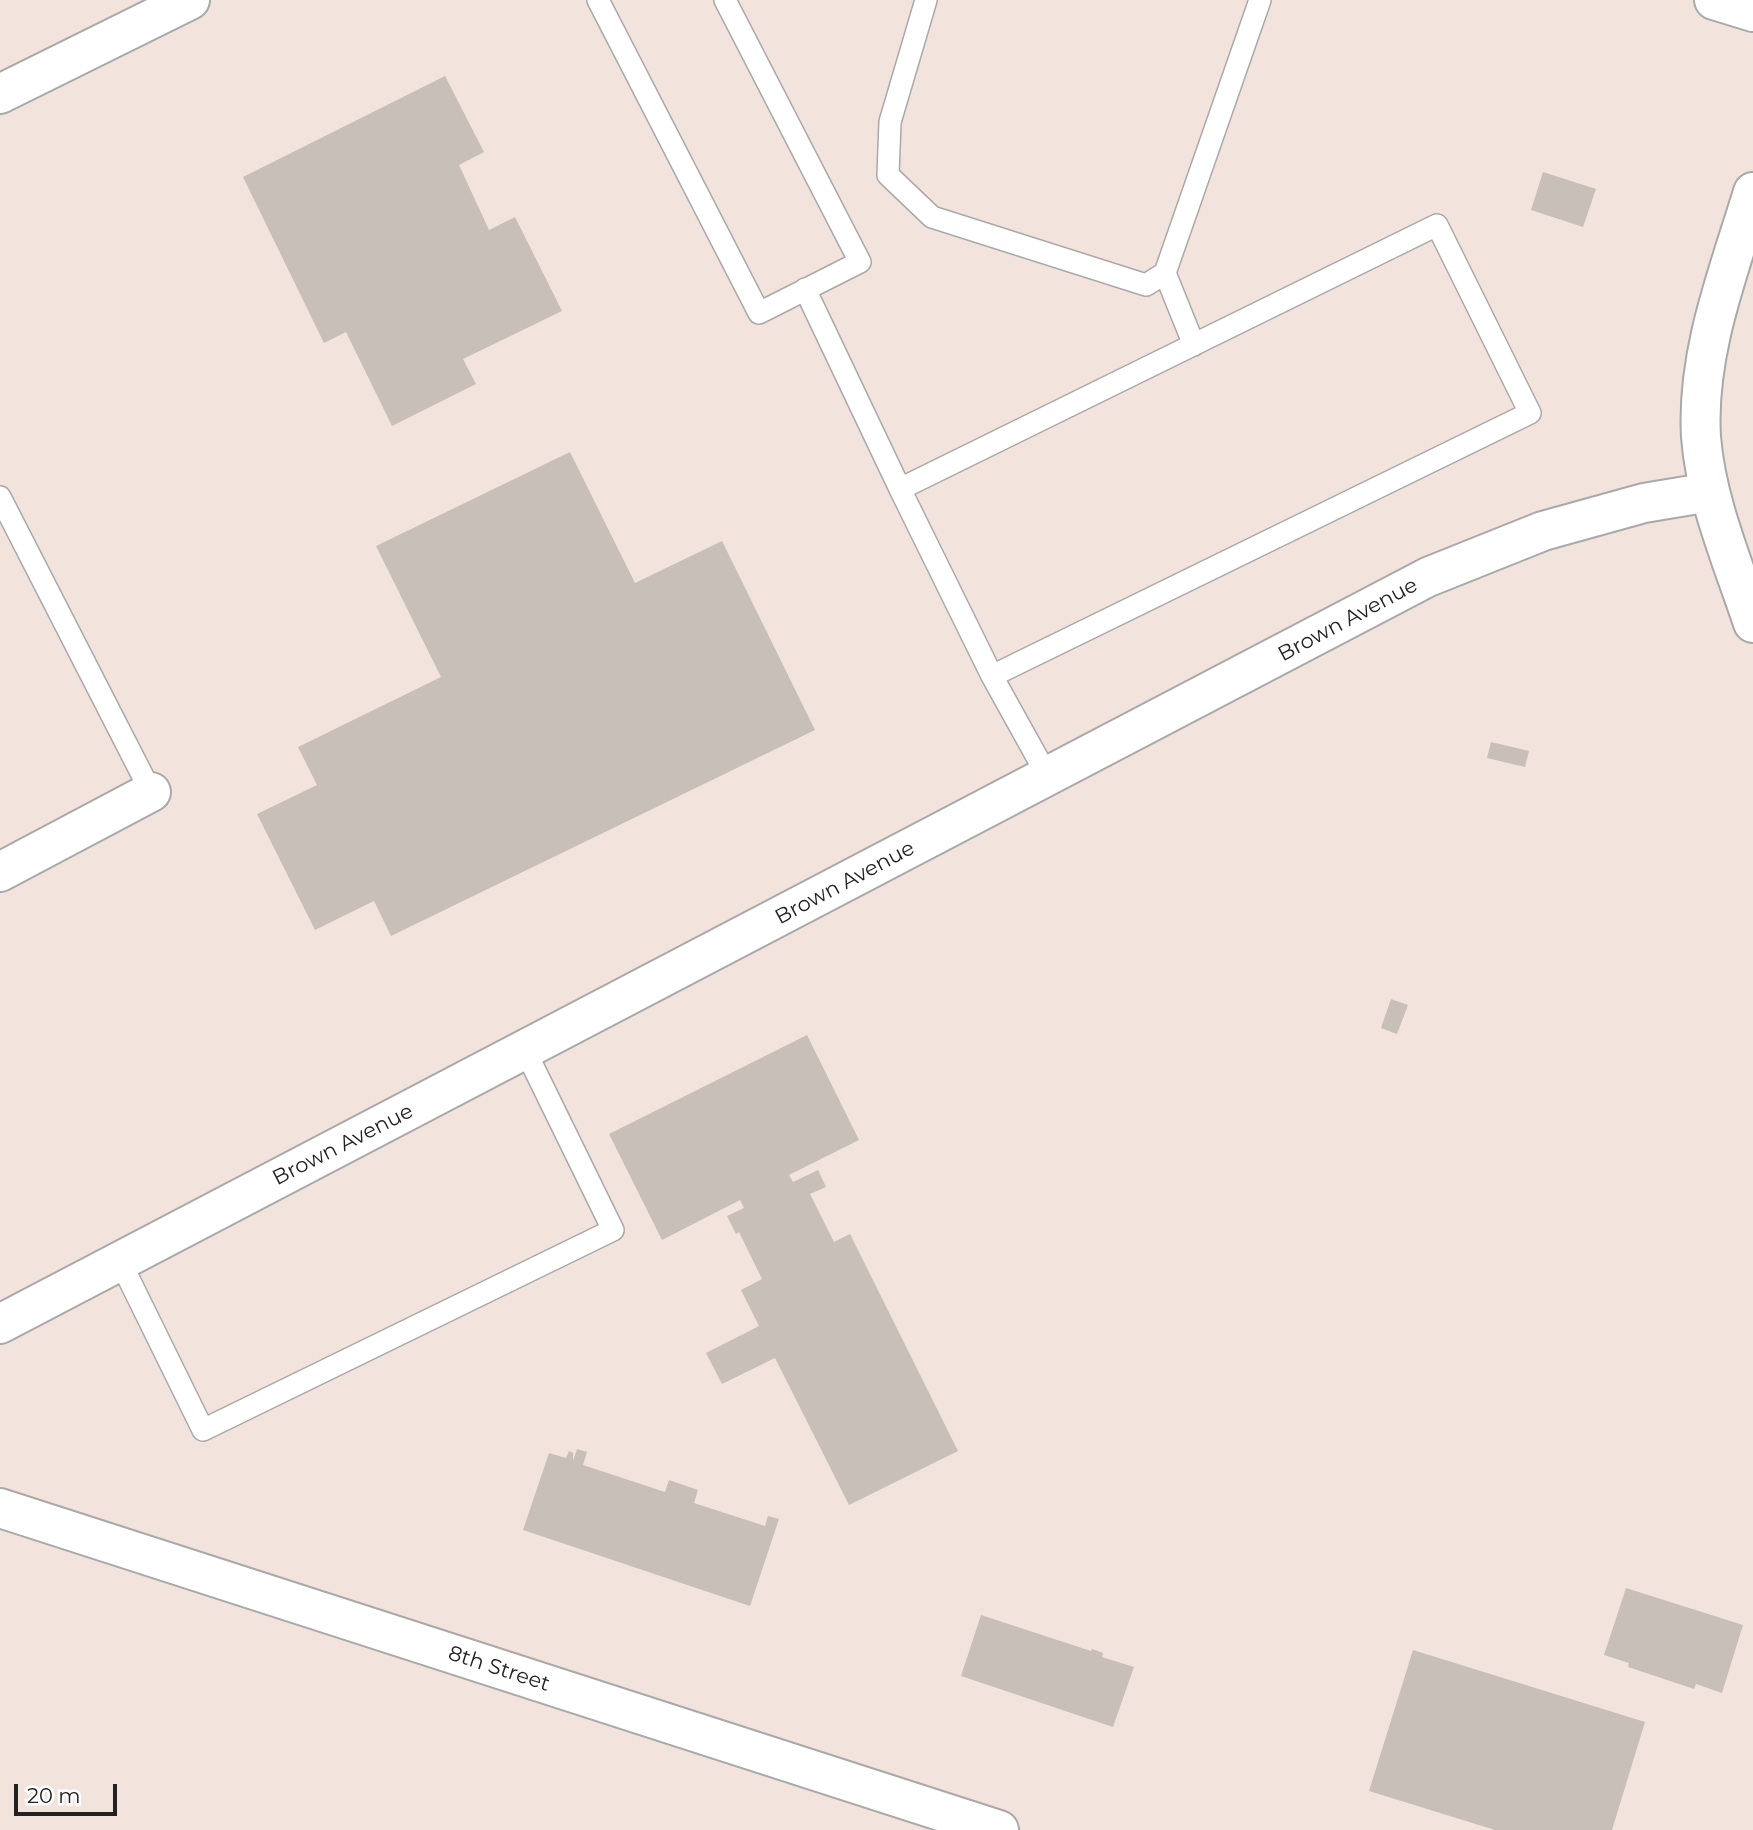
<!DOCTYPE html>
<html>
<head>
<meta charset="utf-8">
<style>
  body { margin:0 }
  #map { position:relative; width:1753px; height:1830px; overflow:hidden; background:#f2efe9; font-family:Montserrat,sans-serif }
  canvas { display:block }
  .scale { position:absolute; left:14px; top:1784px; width:103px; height:32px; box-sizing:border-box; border:4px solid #222; border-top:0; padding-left:9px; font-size:21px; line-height:24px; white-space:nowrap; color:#222; -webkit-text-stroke:5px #fff; paint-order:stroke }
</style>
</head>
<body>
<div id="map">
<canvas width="1753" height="1830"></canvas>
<div class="scale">20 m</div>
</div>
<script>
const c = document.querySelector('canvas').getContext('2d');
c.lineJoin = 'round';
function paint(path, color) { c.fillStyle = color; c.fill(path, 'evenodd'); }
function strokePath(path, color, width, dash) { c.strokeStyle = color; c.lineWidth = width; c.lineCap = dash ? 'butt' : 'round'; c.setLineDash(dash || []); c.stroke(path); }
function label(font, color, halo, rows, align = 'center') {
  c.font = font + ' Montserrat,sans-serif'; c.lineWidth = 5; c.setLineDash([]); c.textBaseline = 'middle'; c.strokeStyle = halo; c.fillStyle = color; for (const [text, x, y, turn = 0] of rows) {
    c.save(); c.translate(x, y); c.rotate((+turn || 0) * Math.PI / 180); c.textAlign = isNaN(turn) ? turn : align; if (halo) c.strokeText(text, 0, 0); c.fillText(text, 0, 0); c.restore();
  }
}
paint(new Path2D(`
  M0,0H1753V1830H0Z`), '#f3e3dd');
paint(new Path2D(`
  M445,76L484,152L459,165L489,230L515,217L562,311L463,359L476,384L392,426L346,332L324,343L243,177Z
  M1543,172L1596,189L1583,227L1531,210Z
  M570,452L635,583L722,541L815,730L391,936L374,901L315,930L257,814L317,785L298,747L441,677L376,546Z
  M1491,742L1529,751L1525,767L1487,758Z
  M1391,999L1408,1005L1397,1034L1381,1028Z
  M807,1035L859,1140L789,1175L793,1182L818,1170L826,1187L810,1194L834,1242L850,1234L958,1451L849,1505L775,1358L722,1384L706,1353L759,1326L741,1290L762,1279L739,1232L736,1234L727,1216L744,1208L740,1200L662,1240L609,1134Z
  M577,1449L587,1452L583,1465L665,1492L669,1480L698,1490L694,1503L765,1526L768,1516L779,1519L750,1606L523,1530L549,1453L566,1458L569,1451L573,1453V1461Z
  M1626,1588L1743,1625L1722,1693L1696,1684L1694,1689L1628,1667L1629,1663L1604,1655Z
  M981,1615L1091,1651L1092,1649L1103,1653L1102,1657L1134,1667L1113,1727L961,1676Z
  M1413,1650L1645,1722L1612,1830H1495L1369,1791Z`), '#c7bfb8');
const service = new Path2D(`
  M598,0L759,313L860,262L725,0
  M926,0L890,122L888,175L932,217L1146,285L1165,273L1260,0
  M1437,225L1530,413L992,676L900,489Z
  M1165,273L1194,345
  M805,289L900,489
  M0,497L151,792
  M992,676L1048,777
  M120,1261L203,1430L613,1230L525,1050`);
const minor = new Path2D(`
  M1714,0L1753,12
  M0,94L190,0
  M1753,192C1729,271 1696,353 1701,437C1706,501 1733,563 1753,623
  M0,872L151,792
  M0,1324L1428,577L1543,531L1644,503L1710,492
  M0,1508L999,1830`);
strokePath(service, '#a9a9a9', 24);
strokePath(minor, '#a9a9a9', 42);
strokePath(service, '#fff', 21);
strokePath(minor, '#fff', 38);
label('21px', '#222', '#fff', [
  ["Brown Avenue",1348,620,-28],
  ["Brown Avenue",845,883,-28],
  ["Brown Avenue",343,1145,-27],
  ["8th Street",499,1669,18]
]);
</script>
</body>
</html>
